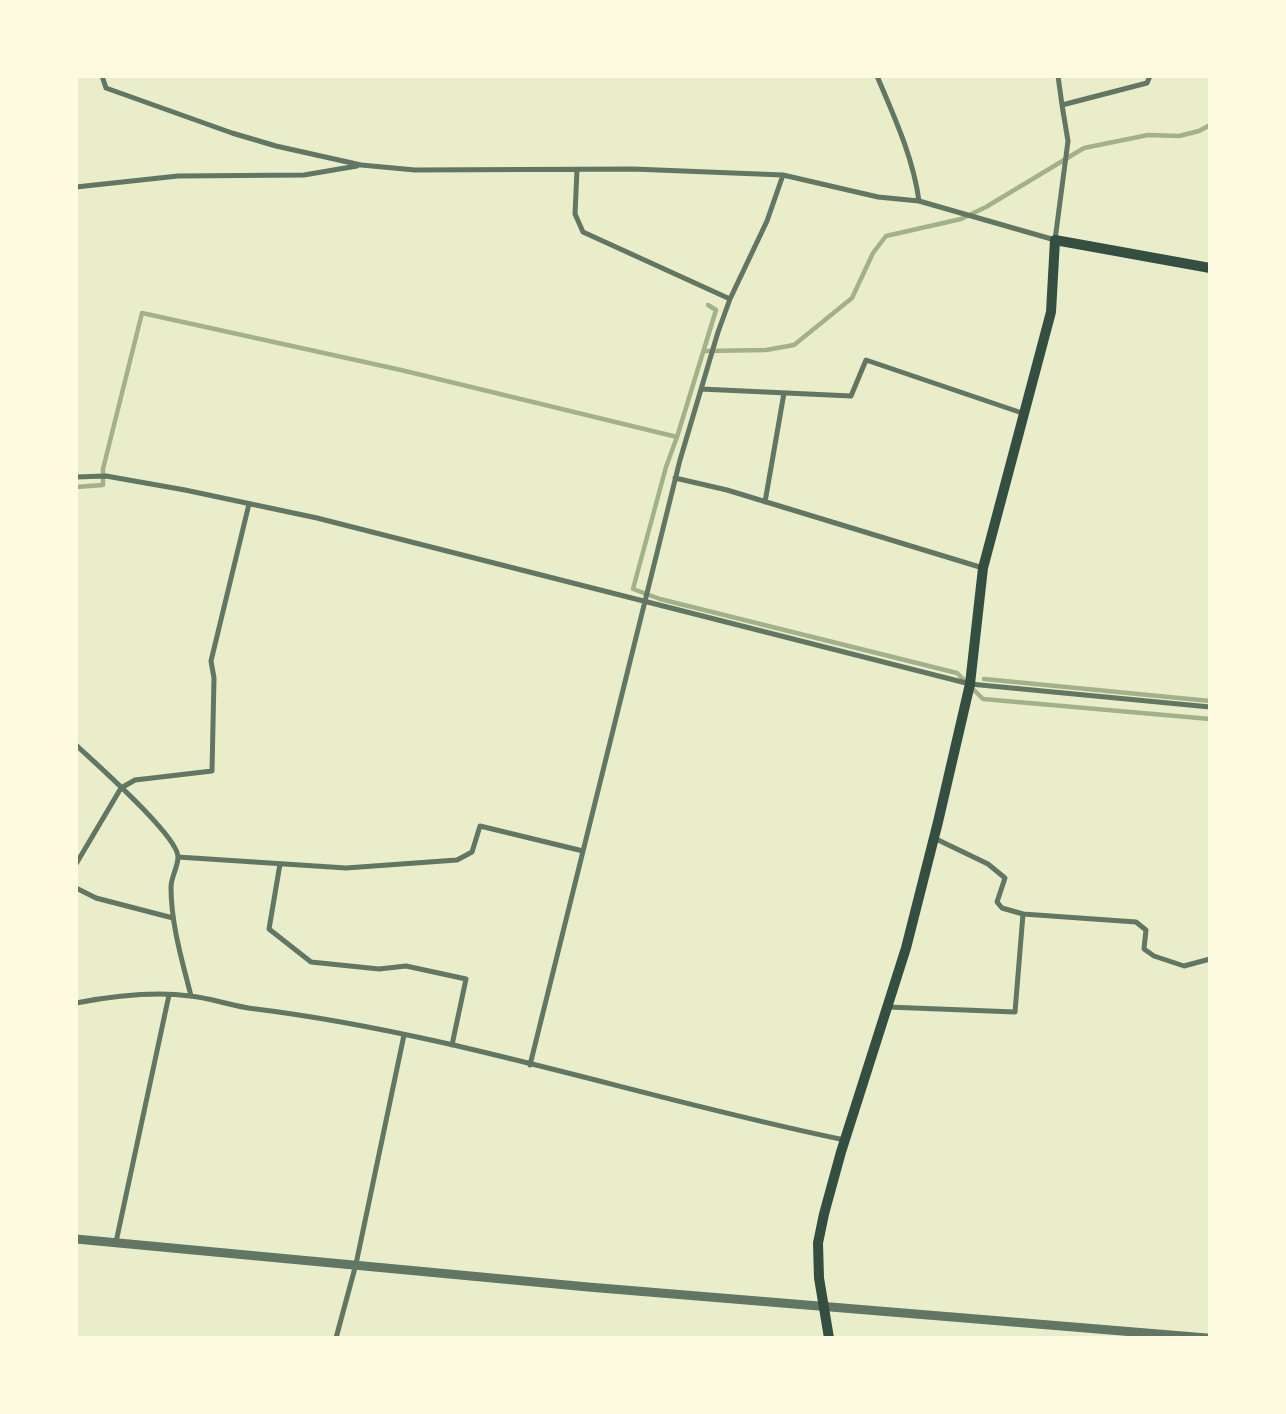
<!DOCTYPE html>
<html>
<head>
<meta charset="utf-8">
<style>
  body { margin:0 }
  #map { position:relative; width:1286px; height:1414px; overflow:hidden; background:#e9edc9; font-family:Merriweather,serif }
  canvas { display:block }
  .frame { position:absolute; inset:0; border:78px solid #fefae0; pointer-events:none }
</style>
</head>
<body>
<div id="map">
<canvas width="1286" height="1414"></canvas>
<div class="frame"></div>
</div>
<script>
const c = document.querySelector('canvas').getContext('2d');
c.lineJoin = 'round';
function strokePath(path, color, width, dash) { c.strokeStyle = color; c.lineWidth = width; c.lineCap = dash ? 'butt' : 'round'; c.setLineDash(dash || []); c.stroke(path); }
strokePath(new Path2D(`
  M705,351L766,350L794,345L852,298L873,253L886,236L961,219L986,207L1084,148L1148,135L1179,136L1199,131L1210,125
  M677,437L666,467L633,589L660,599L957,673L983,699L1210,719
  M76,487L103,485V469L142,313L401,370L677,437L716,310L708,305
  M984,679L1210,701`), '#a3b18a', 4.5);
strokePath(new Path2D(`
  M102,76L106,88L232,133L276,146L361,165L415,170L633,169L783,175L878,197L919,201L1055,240L1068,141L1062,105L1147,83L1150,76
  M877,76C894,116 913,157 919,201
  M1058,76L1062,105
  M577,170L575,214L583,232L730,299
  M76,187L178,176L304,175L357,166
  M701,389L851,396L866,360L1025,414
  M76,477L106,476L185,490L317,518L970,684L1210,707
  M675,478L727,490L983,568
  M765,502L784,393
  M76,745C95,763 178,836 178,857C178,867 171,877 171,887C171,924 182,960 191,996
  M934,838L988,864L1005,878L997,902L1002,908L1023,914
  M178,857L346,868L457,860L472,852L480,826L583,851
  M76,864L121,788L135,780L212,771L214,678L211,661L249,504
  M280,864L269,929L311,962L379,969L406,966L466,979L452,1045
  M76,888L96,898L173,918
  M76,1003C113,996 152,991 190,996C212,998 234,1007 256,1009C456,1034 648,1100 845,1140
  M888,1007L1015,1012L1023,914L1136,922L1146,930L1144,949L1154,956L1184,966L1210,959
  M530,1065L680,460L718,332L730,299L767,221L783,175
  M116,1242L169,995
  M336,1338L356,1264L404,1035`), '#617663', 5);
strokePath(new Path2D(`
  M76,1239L588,1287L1207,1338`), '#617663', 9);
strokePath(new Path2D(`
  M829,1338L819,1278L818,1243L824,1214L841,1152L906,948L938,822L970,684L983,568L1051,312L1055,240L1210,268`), '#344e41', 10);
</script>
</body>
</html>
